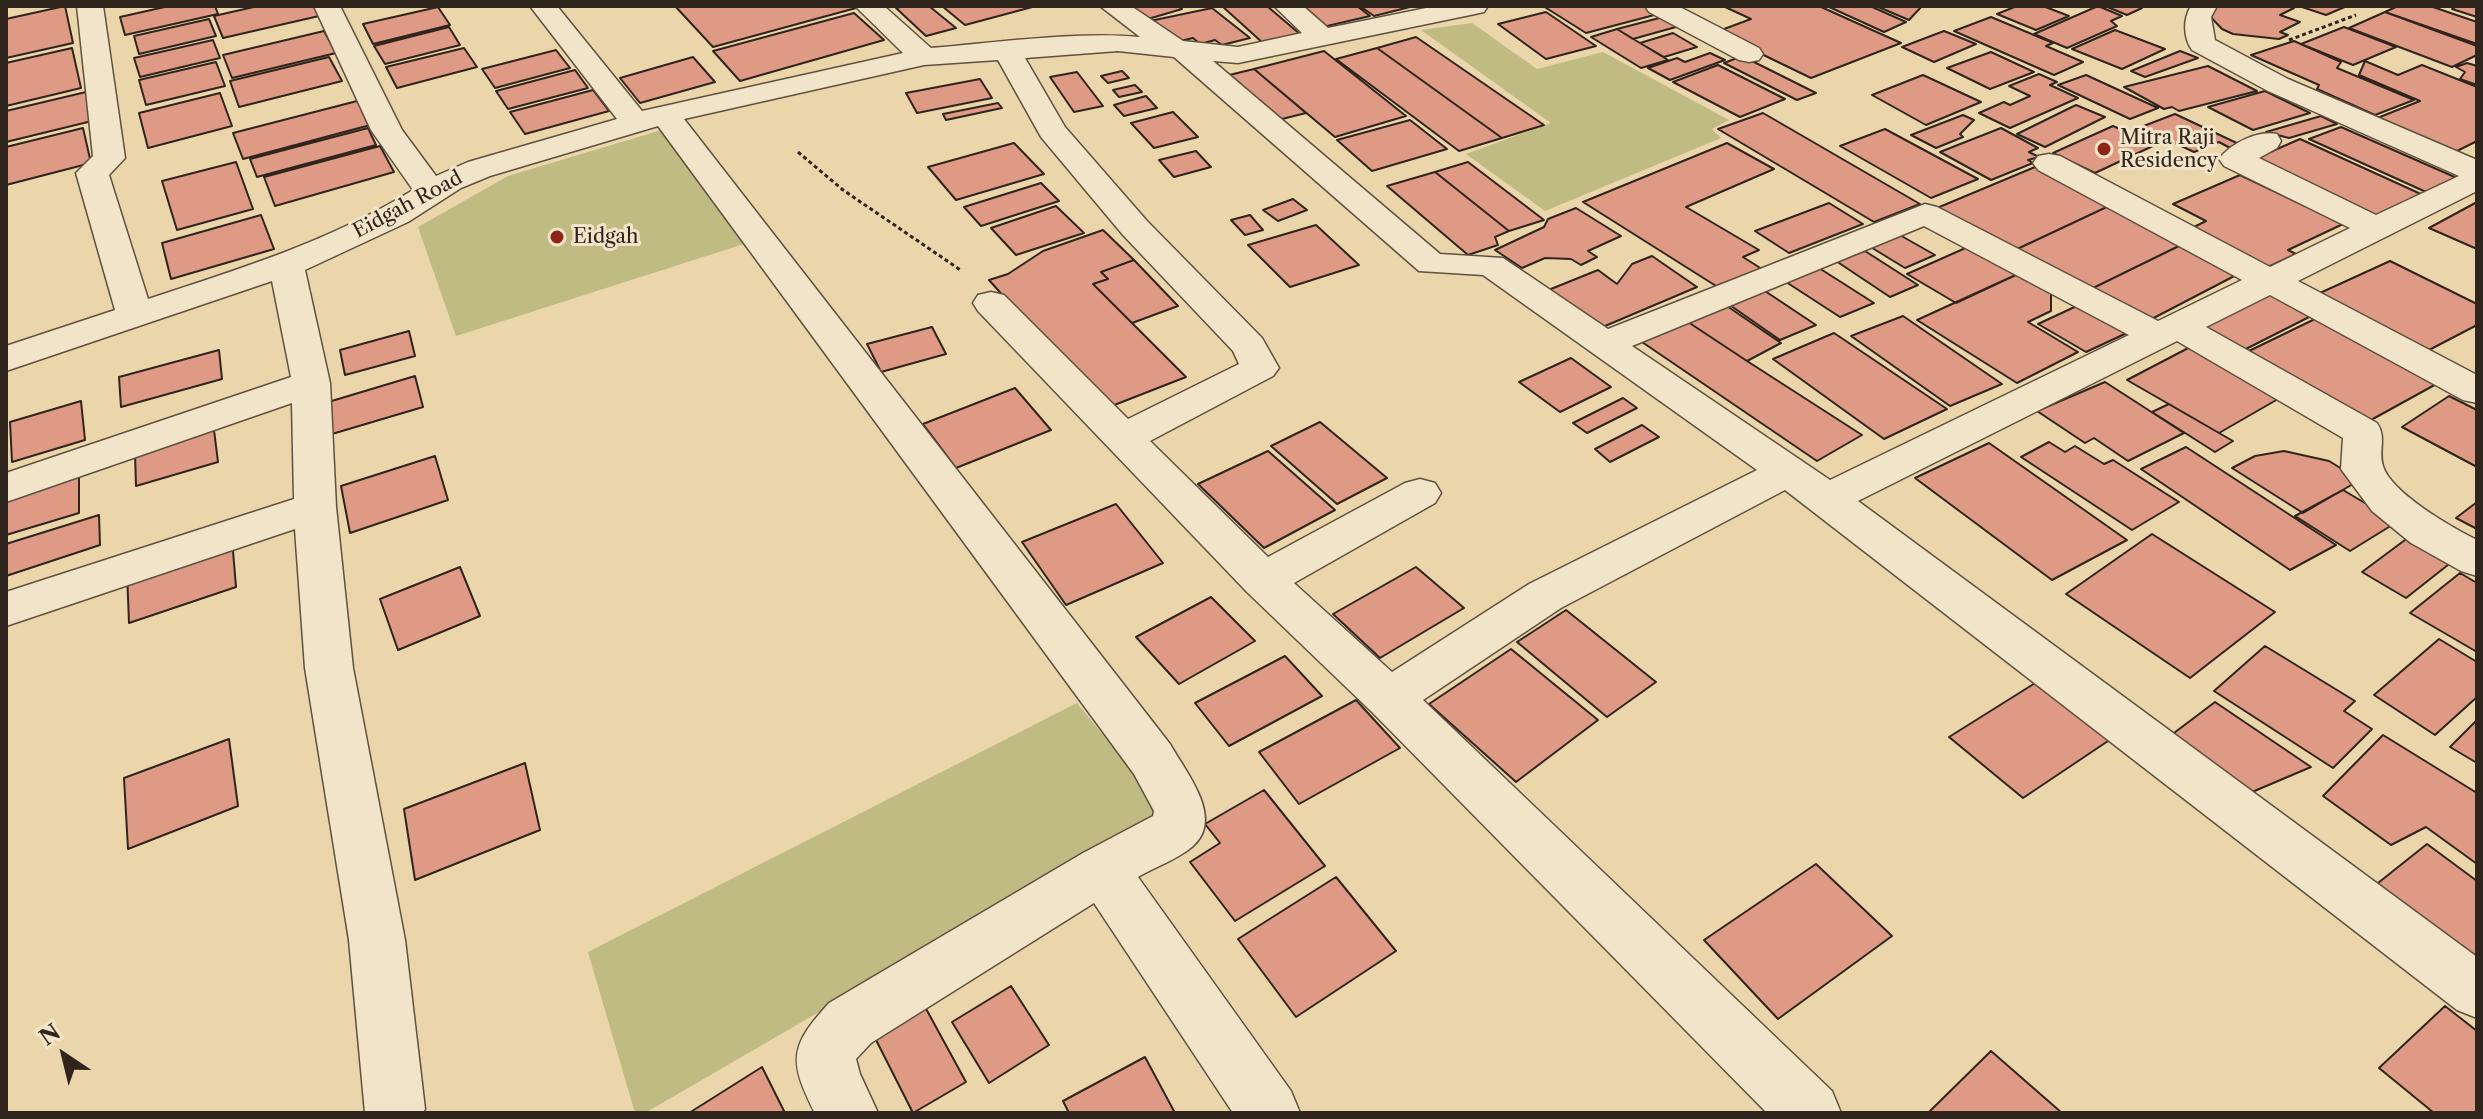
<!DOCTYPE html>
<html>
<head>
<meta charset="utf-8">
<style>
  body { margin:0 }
  #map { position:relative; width:2483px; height:1119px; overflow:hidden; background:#ebd5ab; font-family:"Libre Caslon Text",serif }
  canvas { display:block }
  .frame { position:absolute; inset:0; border:8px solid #30251d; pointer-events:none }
  .north { position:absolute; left:24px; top:1015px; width:80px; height:80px; -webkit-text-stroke:6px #f2e4c8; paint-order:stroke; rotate:325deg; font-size:22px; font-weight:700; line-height:32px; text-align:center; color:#30251d }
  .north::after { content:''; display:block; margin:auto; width:28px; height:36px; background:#30251d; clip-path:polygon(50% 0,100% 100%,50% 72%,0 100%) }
</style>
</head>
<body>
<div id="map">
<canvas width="2483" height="1119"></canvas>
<div class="frame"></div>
<div class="north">N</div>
</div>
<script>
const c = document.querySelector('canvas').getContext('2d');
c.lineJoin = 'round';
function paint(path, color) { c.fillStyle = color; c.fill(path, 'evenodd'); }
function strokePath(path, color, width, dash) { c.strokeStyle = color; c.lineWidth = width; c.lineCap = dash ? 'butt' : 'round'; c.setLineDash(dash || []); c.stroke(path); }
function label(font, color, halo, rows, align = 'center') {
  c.font = font + ' "Libre Caslon Text",serif'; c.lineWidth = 6; c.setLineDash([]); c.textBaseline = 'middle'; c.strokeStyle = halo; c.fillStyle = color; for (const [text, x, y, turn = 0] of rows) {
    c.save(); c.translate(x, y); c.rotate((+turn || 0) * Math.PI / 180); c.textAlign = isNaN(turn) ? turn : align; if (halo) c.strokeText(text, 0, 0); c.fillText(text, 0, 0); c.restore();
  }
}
paint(new Path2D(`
  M1472,23L1537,69L1603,52L1729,120L1712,129L1721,138L1545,211L1466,154L1551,123L1421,30Z
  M665,129L747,243L456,336L418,227L508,176Z
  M1077,703L1165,811L645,1113H635L588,952Z`), '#bfbb83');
const building = new Path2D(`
  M65,6L73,43L6,58V19Z
  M169,6H215L218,14L125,35L120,17Z
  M258,6H314L319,16L223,38L214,16Z
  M675,6H853L856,8L713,47Z
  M905,6H929L956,28L926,36L896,8Z
  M942,6H1036L965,25Z
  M1131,6H1178L1182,9L1148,19Z
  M1222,6H1267L1301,35L1264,44Z
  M1300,6H1357L1370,16L1323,27Z
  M1360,6H1408L1410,7L1374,16Z
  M1543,6H1645L1658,14L1586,33Z
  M1723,6H1819L1901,43L1811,78L1716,32L1751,19Z
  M1827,6H1870L1906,22L1884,32Z
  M1876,6H1922L1909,20Z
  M2017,6H2043L2069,16L2036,30L1997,14Z
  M2098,6L2122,16L2111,21L2117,26L2067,48L2034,34Z
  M2105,6H2136L2142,8L2127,15Z
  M2215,6H2288L2294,8L2280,15L2300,22L2280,32L2288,35L2279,39L2233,34L2222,29L2205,11Z
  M2299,6H2347L2326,15Z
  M2398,6H2430L2477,22V44L2385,12Z
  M2457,6H2477V17L2452,9Z
  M438,7L450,25L373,44L363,24Z
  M1212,8L1250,38L1222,45L1215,40L1200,44L1193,38L1176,42L1145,22Z
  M1546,12L1596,46L1546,59L1498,24Z
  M2385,12L2477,46V55L2452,67L2349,28Z
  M854,13L884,40L740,81L713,51Z
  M1667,16L1683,25L1633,39L1617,29Z
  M1991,17L2053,43L2046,46L2083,62L2054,75L1954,31Z
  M209,19L216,36L139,54L134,36Z
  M449,27L460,45L385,64L374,46Z
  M2344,27L2396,47L2353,65L2301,44Z
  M1617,29L1640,43L1668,60L1641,68L1591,37Z
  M2115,30L2165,49L2122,69L2072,49Z
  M324,31L336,53L232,78L223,55Z
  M1944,31L1976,44L1934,62L1902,47Z
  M1673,33L1697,47L1664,57L1640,43Z
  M1416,37L1544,125L1502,138L1377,48Z
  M213,40L220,58L140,77L134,58Z
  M2294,41L2341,62L2337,68L2414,100L2375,115L2317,89L2319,85L2251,55Z
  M72,48L81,88L6,106V63Z
  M464,48L477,67L397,88L386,67Z
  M1377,48L1502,138L1459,151L1336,59Z
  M556,50L570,68L495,88L482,69Z
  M1324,51L1406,116L1335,137L1254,69Z
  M2180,51L2198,58L2145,77L2131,71Z
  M1991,52L2034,72L1990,89L1947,68Z
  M1710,53L1725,60L1670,80L1648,68L1677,58L1685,62Z
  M1742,56L1816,93L1797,100L1724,63Z
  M329,57L342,81L239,107L230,81Z
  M693,57L715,82L640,103L620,78Z
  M2365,61L2398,75L2422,65L2477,87V141L2453,153L2375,119L2420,101L2359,75Z
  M216,62L225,86L146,105L139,80Z
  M2467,63L2477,66V85L2460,79L2465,72L2456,67Z
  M1718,65L1785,99L1740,117L1673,82Z
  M2208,66L2257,91L2179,111L2172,107L2164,109L2124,87Z
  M1254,69L1306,113L1270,122L1221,77Z
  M575,70L588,88L508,109L496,91Z
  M1122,71L1129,78L1108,83L1101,76Z
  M1077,72L1103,106L1074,112L1050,77Z
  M2039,74L2057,82L2050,85L2078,98L2010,128L1979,113L2004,102L2010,105L2030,96L2009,86Z
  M1923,75L1981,102L1926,125L1872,95Z
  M2086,75L2158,108L2130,119L2058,85Z
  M980,79L992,98L917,113L906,93Z
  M1135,85L1142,92L1119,97L1113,90Z
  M593,90L609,111L525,134L510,112Z
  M2265,91L2310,113L2253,130L2208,107Z
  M86,92L92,121L6,142V111Z
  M220,93L232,126L148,148L139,113Z
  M1146,96L1157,108L1124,116L1114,105Z
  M361,100L374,124L243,159L233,133Z
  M998,103L1002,108L946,120L943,114Z
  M2076,105L2105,117L2045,147L2017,134Z
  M1173,112L1198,137L1154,148L1131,123Z
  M1763,113L1920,204L1874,222L1718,129Z
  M2175,114L2241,145L2232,149L2219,142L2194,152L2141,127Z
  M1963,115L1974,120L1960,134L1963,137L1936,148L1911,135Z
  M2321,116L2337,124L2289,138L2266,132Z
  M1410,120L1447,149L1372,171L1337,140Z
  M2113,126L2155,145L2095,173L2053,153Z
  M2341,127L2457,178L2426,192L2309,139Z
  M83,128L91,163L6,185V147Z
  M368,128L376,145L257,177L250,159Z
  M2001,128L2038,148L2029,152L2039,157L2028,160L2033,163L1991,180L1940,152Z
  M1885,129L1978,179L1931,198L1840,146Z
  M2300,139L2423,195L2376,217L2252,160Z
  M1014,143L1044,174L956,200L928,167Z
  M1727,143L1774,169L1686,207L1759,250L1743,257L1765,271L1724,291L1583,202Z
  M380,146L394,172L275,206L264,177Z
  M1196,151L1211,167L1174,177L1159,160Z
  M236,162L253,209L177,230L162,181Z
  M1468,162L1544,220L1509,231L1435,172Z
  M2035,167L2111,205L2013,251L1937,208Z
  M1435,172L1509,231L1495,237L1498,245L1468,255L1387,186Z
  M2240,175L2343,224L2288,250L2296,254L2266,268L2190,229L2206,221L2173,204Z
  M1041,183L1059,201L981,226L964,207Z
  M1293,199L1307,210L1278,221L1263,210Z
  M2477,202V249L2429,228Z
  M1829,203L1863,224L1789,253L1755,231Z
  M2111,205L2185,243L2087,291L2013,251Z
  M1056,206L1084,233L1016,255L991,228Z
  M1576,208L1621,236L1588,251L1597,257L1581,265L1571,259L1545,258L1522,268L1495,250L1544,227L1548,219Z
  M261,215L274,249L171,279L162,243Z
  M1250,215L1263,230L1245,235L1231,220Z
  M1316,225L1359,265L1290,287L1248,245Z
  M1103,230L1134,260L1101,272L1108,279L1093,284L1186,377L1104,409L989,280L1008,274L1043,251Z
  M1898,234L1935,255L1905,268L1869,246Z
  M2185,243L2242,272L2144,323L2087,291Z
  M1970,246L2020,273L1956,303L1907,274Z
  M1865,251L1918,285L1890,297L1836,261Z
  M1652,256L1697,287L1598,329L1546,291L1598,270L1617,284L1632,264Z
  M1134,260L1178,306L1132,323L1093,284L1108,279L1101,272Z
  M2390,261L2477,304V325L2429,350L2320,293Z
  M1819,268L1874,303L1840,317L1786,282Z
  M2020,273L2051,291V311L2028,322L2078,352L2017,383L1917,320Z
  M1759,287L1816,325L1780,340L1724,301Z
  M2273,292L2315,314L2238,353L2198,330Z
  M1724,304L1781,343L1747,361L1685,320Z
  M2081,304L2129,332L2086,352L2038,324Z
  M1903,316L2002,384L1950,406L1851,336Z
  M2319,317L2440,382L2371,420L2249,351Z
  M1685,320L1747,361L1862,435L1817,461L1642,342Z
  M932,327L946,354L881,372L867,344Z
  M409,331L415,356L345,375L340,350Z
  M1834,333L1947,409L1884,439L1773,359Z
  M2194,345L2285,395L2219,433L2127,380Z
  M219,350L222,379L121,407L119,377Z
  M1571,358L1611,387L1560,412L1519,382Z
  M415,376L423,407L332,434L325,403Z
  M2105,382L2184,433L2128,461L2094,438L2085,443L2037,411Z
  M1015,388L1051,430L956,468L923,424Z
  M2449,396L2477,410V467L2402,427Z
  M1623,398L1637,408L1587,433L1573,423Z
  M81,401L85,440L12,462L10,422Z
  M2169,404L2219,433L2233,441L2215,452L2152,412Z
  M1320,422L1387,478L1337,504L1271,446Z
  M1642,425L1659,437L1610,462L1595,449Z
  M214,430L218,462L136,486L135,453Z
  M2049,442L2065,452L2075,446L2104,464L2113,460L2179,502L2132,530L2021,457Z
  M1989,443L2127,540L2052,580L1915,478Z
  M2186,447L2336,545L2290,570L2141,469Z
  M1268,451L1335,510L1264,548L1198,484Z
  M2284,451L2329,461L2360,480L2303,513L2232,468L2255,456Z
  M435,456L448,500L350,533L341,486Z
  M79,471V513L6,535V492Z
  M2343,490L2397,522L2350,551L2295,516Z
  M2477,502V529L2456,518Z
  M1116,504L1163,563L1066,605L1022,542Z
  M99,515L100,545L6,576V544Z
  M2152,534L2275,612L2190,678L2066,594Z
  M2409,537L2453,561L2406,598L2362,572Z
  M232,539L236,587L129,623L127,572Z
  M460,567L480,616L398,650L380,599Z
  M1416,567L1464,608L1380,658L1333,614Z
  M2460,573L2477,583V652L2410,613Z
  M1211,597L1255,641L1179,684L1136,637Z
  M1566,610L1656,682L1607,717L1517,642Z
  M2439,639L2477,662V697L2435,735L2374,695Z
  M2265,646L2355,701L2344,711L2372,729L2333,768L2214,691Z
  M1511,649L1598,720L1516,782L1429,704Z
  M1285,656L1322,696L1229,746L1195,703Z
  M2040,680L2114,737L2023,798L1949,737Z
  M1356,700L1400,748L1299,804L1259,752Z
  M2215,702L2311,767L2245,795L2166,739Z
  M2477,720V763L2450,747Z
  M2383,735L2477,793V864L2426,827L2391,845L2323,796Z
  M229,739L238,806L128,849L124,778Z
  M525,763L540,830L415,880L404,809Z
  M1264,790L1325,866L1235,921L1190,862L1220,843L1205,824Z
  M2427,844L2477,881V967L2373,887Z
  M1816,864L1892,936L1778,1019L1704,940Z
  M1336,877L1396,951L1296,1017L1238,939Z
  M1011,986L1049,1045L989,1083L952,1022Z
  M924,1005L966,1082L913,1113L873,1034Z
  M2445,1006L2477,1031V1113H2434L2379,1068Z
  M1991,1051L2062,1113H1928Z
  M1145,1057L1175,1113H1069L1063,1101Z
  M762,1067L785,1113H689Z`);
paint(building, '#de9a84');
strokePath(building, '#30251d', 2);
const minor = new Path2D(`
  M77,6H103L125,158L109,175L148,299C239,269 331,241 413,190L371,130L314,6H340L402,130L436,176L468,162L617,119L530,6H557L642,111L903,53L855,6H884L931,48C996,43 1076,31 1140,37L1100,6H1131L1183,41L1238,47L1302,33L1274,6H1303L1328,28L1436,6H1488L1484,12L1475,14L1238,63L1213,61L1440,254L1503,258L1608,329L1925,204L1937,207L2158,321L2242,280L2038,170L2033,163L2038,156L2049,154L2060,156L2270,267L2350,228L2224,166L2219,159C2231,143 2258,130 2277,134L2281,141L2277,148L2259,158L2376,215L2459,176L2268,91L2192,50C2183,37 2183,19 2191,6H2217L2211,17L2215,40L2288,79L2477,160V191L2298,281L2477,375V403L2463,400L2270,295L2206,327L2377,423C2387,438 2378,450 2383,466C2391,493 2453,528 2477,540V576L2461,571L2411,543L2372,511L2341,469L2343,438L2177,341L1858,501L2477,957V1018L2457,1010L1785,490L1561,608L1423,700L1832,1091L1841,1113H1767L1372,712L1247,592L978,311L973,303L978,295L991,292L1004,295L1128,419L1239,364L1233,351L1123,235L1041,137L998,60L924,65L684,119L1170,744C1185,771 1225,818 1193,846C1178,859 1155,867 1138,877L1291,1091L1300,1113H1233L1094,903L871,1043L856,1059L860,1074L878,1113H815C788,1060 790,1046 829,1003L1083,853L1153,816L1154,811L1134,774L658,126L490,176L461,188L408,222L305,270L330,383L336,507L353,668L405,940L425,1109L423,1113H365L349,940L305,668L295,529L6,626V592L294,499L292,403L6,502V473L291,377L272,281L6,371V346L115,310L76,173L93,156ZM1118,51L1174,57L1419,271L1483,275L1757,470L1529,584L1392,672L1294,583L1435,503L1441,493L1435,483L1420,479L1405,483L1268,557L1150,441L1273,376L1279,368L1262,338L1147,221L1065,127L1025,58ZM1924,226L2129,335L1830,480L1632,346Z
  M1645,6H1678L1759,48L1763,54L1759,60L1749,62L1739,60L1649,12Z`);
strokePath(minor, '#5f5140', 3);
strokePath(new Path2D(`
  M2289,40L2356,15
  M798,152L843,190L962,271`), '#30251d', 3, [4, 3]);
paint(minor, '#f2e4c8');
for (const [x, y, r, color] of [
  [2104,149,8,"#8f2418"],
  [557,237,8,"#8f2418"]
]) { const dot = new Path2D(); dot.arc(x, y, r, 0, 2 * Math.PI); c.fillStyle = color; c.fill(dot); strokePath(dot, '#f2e4c8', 3); }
label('20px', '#30251d', '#f2e4c8', [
  ["Mitra Raji",2120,138],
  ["Residency",2120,161],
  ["Eidgah",573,237]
], 'left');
label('20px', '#30251d', '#f2e4c8', [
  ["Eidgah Road",408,205,-28]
]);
</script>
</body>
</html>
